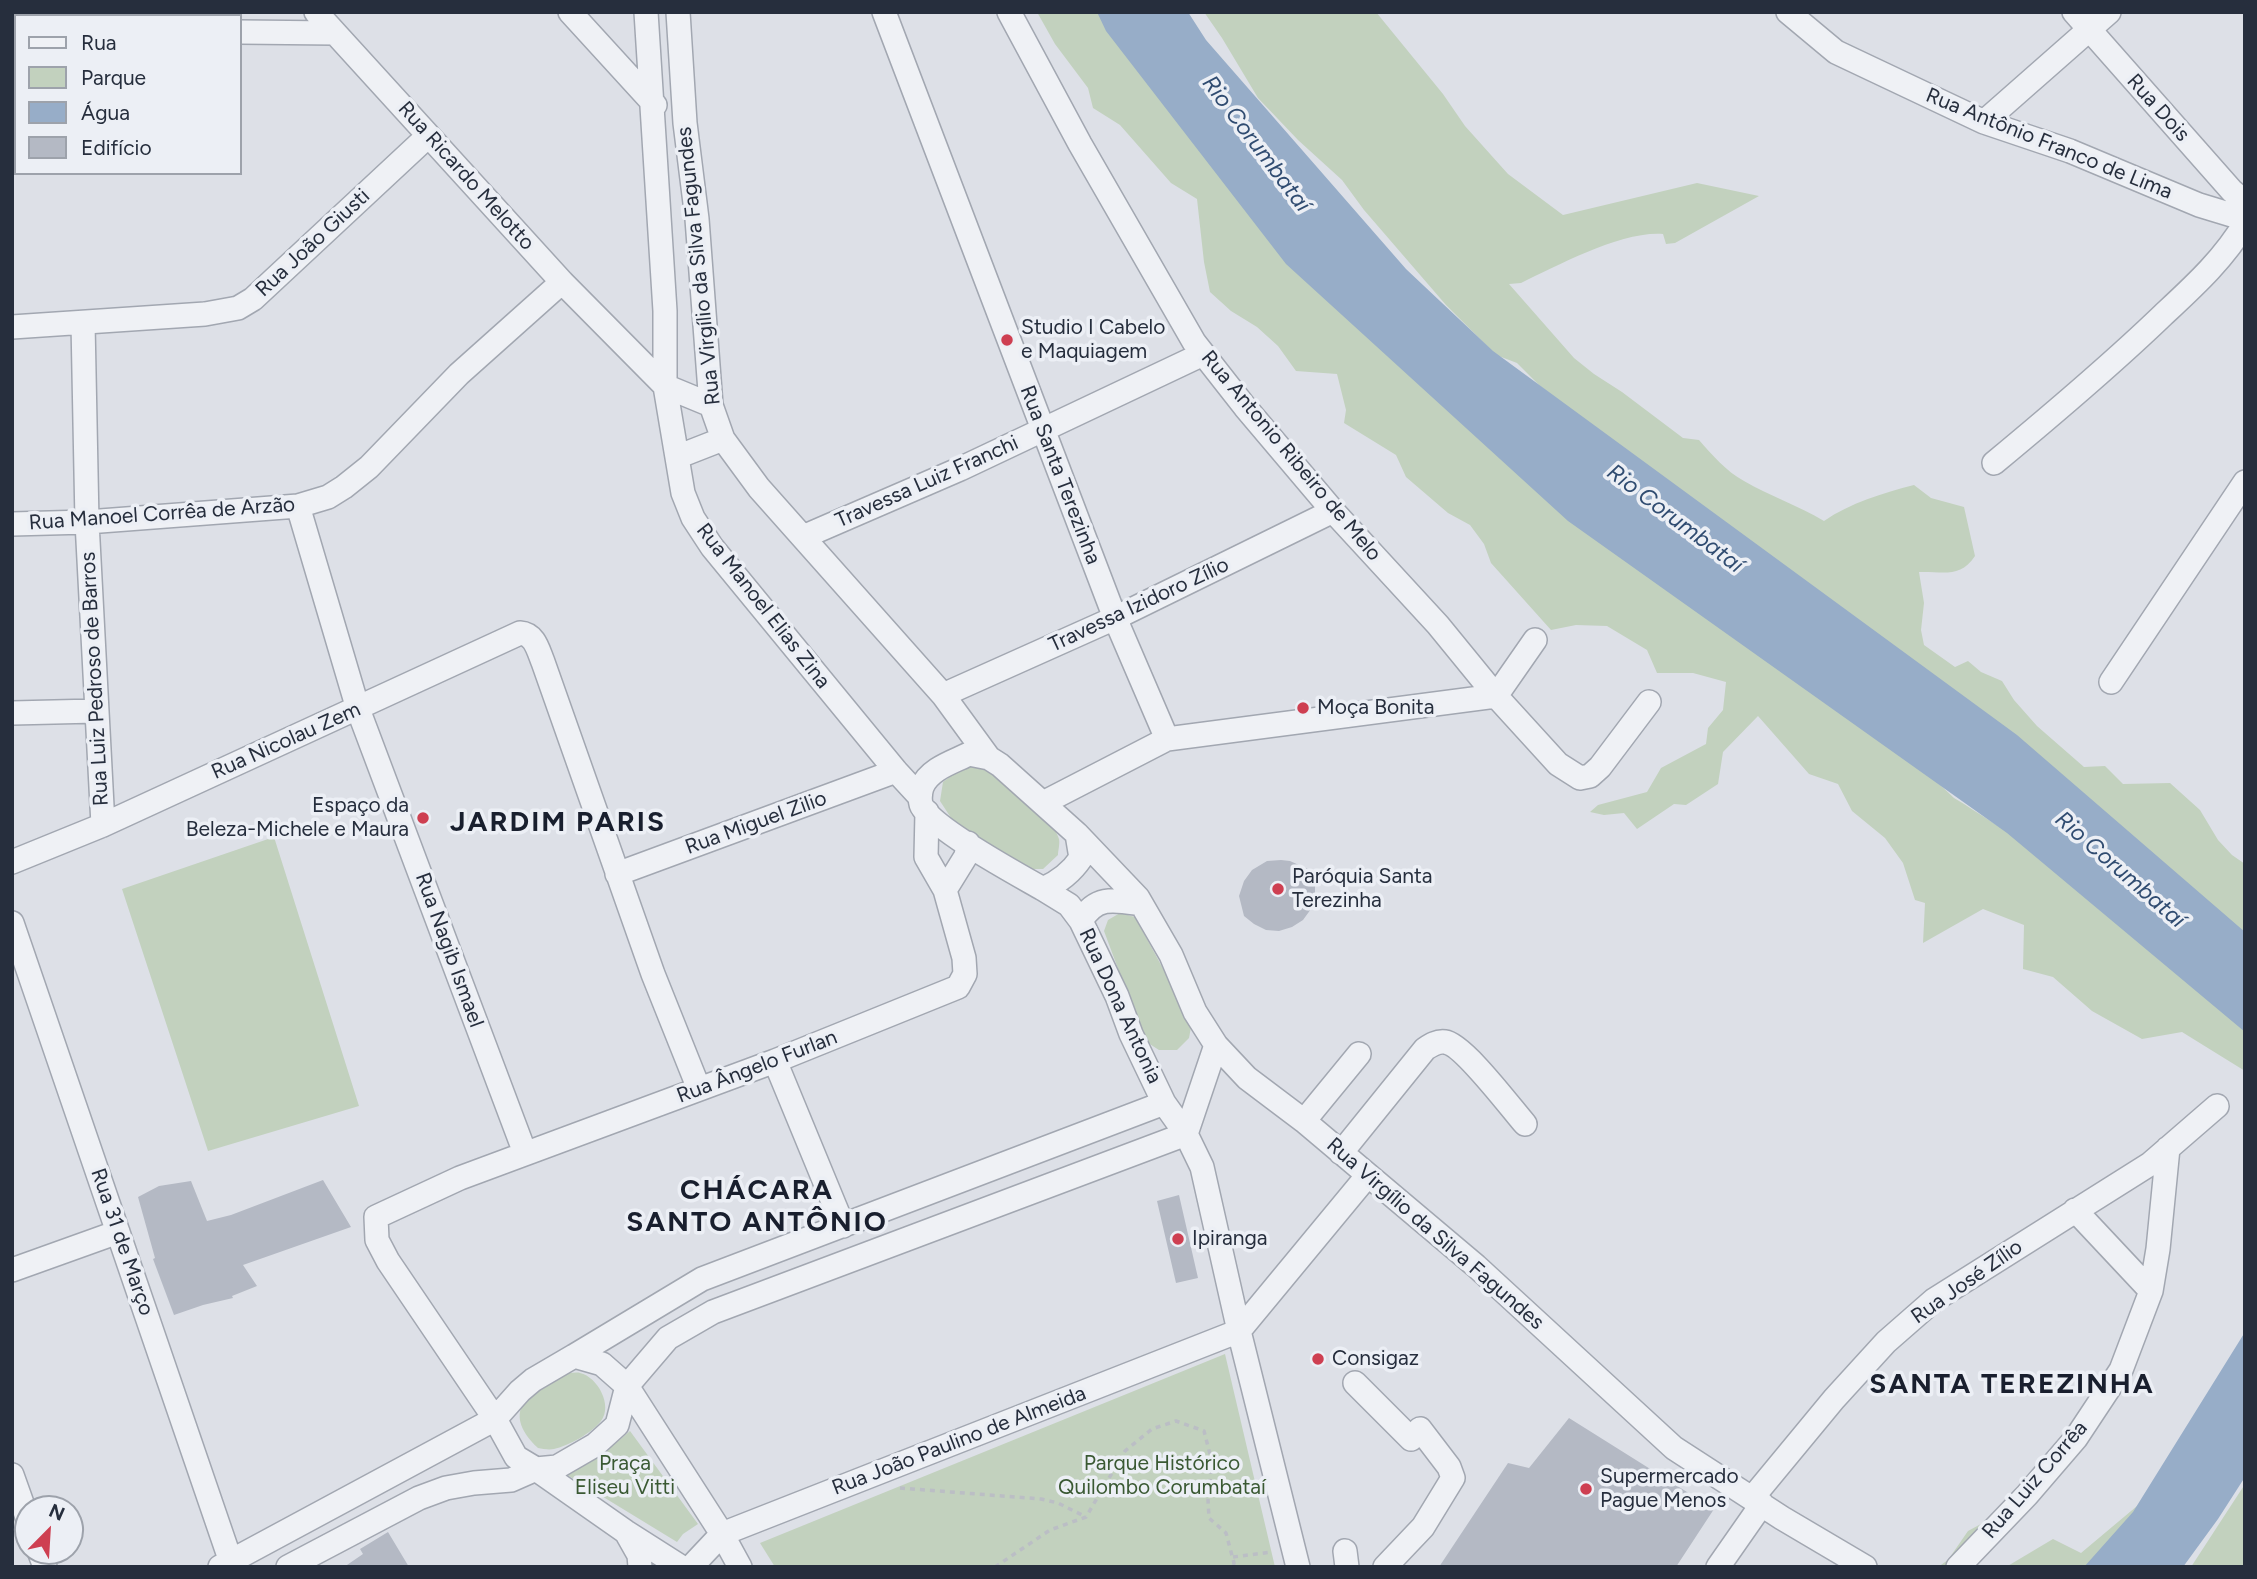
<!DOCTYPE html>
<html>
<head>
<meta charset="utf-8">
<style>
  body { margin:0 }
  #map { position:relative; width:2257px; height:1579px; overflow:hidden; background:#dde0e7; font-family:Figtree,sans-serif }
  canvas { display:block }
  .frame { position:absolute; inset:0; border:14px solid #262e3d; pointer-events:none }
  .legend { position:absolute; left:14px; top:14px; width:228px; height:161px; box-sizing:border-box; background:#eceff5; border:2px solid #9da2ab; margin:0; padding:9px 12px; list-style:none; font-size:21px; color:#262e3d }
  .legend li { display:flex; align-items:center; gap:14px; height:35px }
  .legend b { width:35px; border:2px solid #9da2ab }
  .north { position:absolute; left:14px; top:1495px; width:70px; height:70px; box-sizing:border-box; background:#eceff5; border:2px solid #9da2ab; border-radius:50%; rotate:24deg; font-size:19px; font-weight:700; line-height:28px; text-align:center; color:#262e3d }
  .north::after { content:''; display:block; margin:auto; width:24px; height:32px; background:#ce3f51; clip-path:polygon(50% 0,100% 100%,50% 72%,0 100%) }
</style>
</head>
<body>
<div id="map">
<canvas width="2257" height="1579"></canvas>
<div class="frame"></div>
<ul class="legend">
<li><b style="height:9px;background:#eff1f5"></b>Rua</li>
<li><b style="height:19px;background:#c2d1be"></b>Parque</li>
<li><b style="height:19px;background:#97adc8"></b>Água</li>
<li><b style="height:19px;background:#b4b9c4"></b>Edifício</li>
</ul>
<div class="north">N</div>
</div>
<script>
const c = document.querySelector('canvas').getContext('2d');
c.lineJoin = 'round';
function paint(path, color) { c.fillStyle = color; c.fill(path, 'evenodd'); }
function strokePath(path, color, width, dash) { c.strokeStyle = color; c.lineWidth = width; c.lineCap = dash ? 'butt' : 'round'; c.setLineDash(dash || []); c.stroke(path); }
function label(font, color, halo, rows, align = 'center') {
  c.font = font + ' Figtree,sans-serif'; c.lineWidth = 7; c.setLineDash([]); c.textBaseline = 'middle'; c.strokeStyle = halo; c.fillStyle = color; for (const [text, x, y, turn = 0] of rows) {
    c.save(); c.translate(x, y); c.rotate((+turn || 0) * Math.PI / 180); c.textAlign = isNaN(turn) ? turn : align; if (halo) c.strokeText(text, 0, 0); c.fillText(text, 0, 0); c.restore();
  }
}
paint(new Path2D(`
  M1037,12H1124L1954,798C1981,814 2006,833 2035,846L2245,1023V1071L2182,1032L2142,1039L2092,1011L2053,977L2023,969L2024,925L1983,909L1923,943L1925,903L1915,900L1903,863L1885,838L1852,811L1838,784L1809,774L1758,716L1723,752L1718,784L1686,805L1674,804L1637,829L1624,813L1604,815L1590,812L1598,805L1647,792L1661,768L1706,744L1708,728L1723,710L1726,682L1693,673H1657L1647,650L1607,626L1576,625L1551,630L1491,563L1484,544L1470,525L1448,513L1406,477L1396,455L1344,423L1346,410L1337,374L1296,371L1278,346L1257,327L1231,311L1210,292L1204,262L1197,199L1171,183L1120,125L1093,108L1088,88L1055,44Z
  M1204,12H1376L1443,94L1465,126L1508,174L1563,215L1697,183L1759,196L1675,243L1666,244L1663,234C1621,231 1559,265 1521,283L1509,284L1574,358L1594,374L1622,392L1683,438L1699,440C1713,456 1726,471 1744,481C1770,496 1799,506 1824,521C1850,503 1883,493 1914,485L1931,498L1964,507L1975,556C1960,579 1942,571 1919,572L1924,603L1921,630L1924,645L1955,667L1968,661L1981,672L2002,681L2014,700L2037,726L2084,767L2105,766L2123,784L2170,783L2200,810L2218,840L2232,855L2245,864V966L1539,385L1517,363L1496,355L1446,305L1364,210L1342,180L1298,140L1258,98L1222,38Z
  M979,763C996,774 1055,819 1059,839C1060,844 1058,851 1058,855L1043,869H1024L953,821L940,801L943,782L961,768Z
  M274,837L359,1106L208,1151L122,889Z
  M1120,913L1135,917L1192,1022L1189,1038L1177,1050H1159L1145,1041L1104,931L1108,920Z
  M1225,1354L1275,1567H775L760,1543Z
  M569,1373C573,1373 577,1372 580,1373C598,1377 613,1406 601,1421C592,1433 568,1446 554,1449C549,1450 543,1449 538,1448C498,1410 531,1388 569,1373Z
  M630,1431L698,1524L683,1534L677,1542L564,1473L604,1453Z
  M2199,1454L2121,1567H2006L2053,1539L2081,1553Z
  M2245,1484V1567H2191Z
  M1992,1518L1968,1567H1938L1948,1560L1968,1531Z`), '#c2d1be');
paint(new Path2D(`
  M1097,12H1188L1206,40L1406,269L1493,351L2017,735L2245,932V1032L2007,833L1568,521L1286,264L1106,31Z
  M2245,1332V1477L2218,1519L2183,1567H2084L2133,1512Z`), '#97adc8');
paint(new Path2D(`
  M1281,860L1290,861L1310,870L1315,883V896L1311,909L1303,920L1292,927L1279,931L1266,930L1254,924L1244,916L1239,896L1244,881L1252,870L1267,861Z
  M323,1180L351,1227L243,1265L257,1286L232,1296L233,1298L203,1305L174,1315L153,1259L155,1258L138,1197L159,1186L191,1181L207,1221L231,1215Z
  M1179,1195L1198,1278L1176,1283L1157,1201Z
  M1569,1418L1714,1509L1676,1567H1439L1508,1463L1529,1468Z
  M388,1532L409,1567H344L363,1554L360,1549Z`), '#b4b9c4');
const minor = new Path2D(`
  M316,12L562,282L665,386L711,405
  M570,12L655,105
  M646,12L665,311V386L683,493L693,518L712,547L896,771L920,797
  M678,12L685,123L697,219L711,405L723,439L759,488L943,695L989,758
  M884,12L1115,618L1167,739
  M1009,12L1080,144L1194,342L1245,407L1333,511L1438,625L1496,696L1558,764L1580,778L1590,776L1600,767L1649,702
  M1788,12L1836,52L1984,122L2070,151L2199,205L2245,219
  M2074,12L2232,191L2245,202
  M12,29H16
  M240,32L335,33
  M1984,122L2109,12
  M83,323L87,522L103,825
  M12,327L205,314L238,308L253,299L428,136
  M677,457L723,439
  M1994,463C2052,415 2109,367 2163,315C2193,287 2224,259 2245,223
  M298,506L358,709L525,1153
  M12,524L87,522L298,506L328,497L344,487L369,467L459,374L562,282
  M803,537L960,469L1203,354
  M2111,682L2245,482
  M943,695L1115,618L1333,511
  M12,713L96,711
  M969,754L989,758L1000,765L1077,834L1081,858C1071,873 1059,882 1043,889C1017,874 937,831 923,808C919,803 920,793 922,787C929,769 953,762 969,754Z
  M1043,803L1167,739L1496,696L1535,640
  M1077,834L1138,898L1171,955L1195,1012L1216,1045L1247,1078L1304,1121L1476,1266L1674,1448L1782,1518L1865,1567
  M12,862L103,825L520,633C535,634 538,650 543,662L653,974L699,1089
  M617,874L896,771
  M1043,889L1069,905L1081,921L1117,996L1131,1034L1164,1103L1186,1134L1202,1167L1239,1331L1298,1567
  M945,890L966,856L968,843
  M1081,921C1096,895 1115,900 1141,904
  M12,923L231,1562
  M775,1061L843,1226
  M1304,1121L1359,1054
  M1186,1134L1216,1045
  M1341,1153L1425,1049C1431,1045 1437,1041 1445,1042C1463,1044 1511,1108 1525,1124
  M2075,1210L2151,1291
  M12,1270L118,1232
  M574,1356L702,1279L1164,1103
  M574,1356L602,1364L627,1386L617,1425L595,1445L557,1467L536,1469L516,1457L495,1419L520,1391L533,1380Z
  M1355,1383L1411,1439
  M12,1475L28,1520
  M1753,1497L1834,1399L1886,1342L1934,1300L2150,1164L2217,1106
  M626,1532L639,1555L640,1567
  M39,1551L45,1567
  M1345,1551L1347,1567
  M220,1567L495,1419L388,1261L377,1240L376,1217L460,1178L775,1061L958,987L965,974L964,958L945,890L926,857L927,812
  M288,1567L419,1498L446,1488L474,1483L511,1480L536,1469L626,1532L681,1567
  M691,1567L722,1534L1239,1331L1368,1175
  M740,1567L722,1534L627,1386L668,1338L713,1312L1186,1134
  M1385,1567L1423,1527L1453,1478L1449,1467L1420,1429
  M1718,1567L1762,1504
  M1958,1567L2027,1495L2076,1438L2121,1370L2151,1291L2158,1249L2168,1148`);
strokePath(minor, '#a2a7b1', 26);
strokePath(new Path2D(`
  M900,1488L1041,1499L1058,1503L1086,1517
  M1233,1557L1272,1552
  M995,1567L1050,1530L1086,1517L1125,1451L1152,1429L1176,1421L1204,1431L1212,1462L1208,1500L1209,1518L1226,1533L1234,1563L1233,1567`), '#bbbec5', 3.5, [5, 5]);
strokePath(minor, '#eff1f5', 23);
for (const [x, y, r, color] of [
  [1007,340,7,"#ce3f51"],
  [1303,708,7,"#ce3f51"],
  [423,818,7,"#ce3f51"],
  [1278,889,7,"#ce3f51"],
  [1178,1239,7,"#ce3f51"],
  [1318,1359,7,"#ce3f51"],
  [1586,1489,7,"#ce3f51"]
]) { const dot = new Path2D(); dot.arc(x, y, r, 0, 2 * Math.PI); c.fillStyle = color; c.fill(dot); strokePath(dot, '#eceff5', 2.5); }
label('21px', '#262e3d', '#eceff5', [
  ["Rua Dois",2158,108,48],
  ["Rua Antônio Franco de Lima",2049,144,22],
  ["Rua Ricardo Melotto",466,176,48],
  ["Rua João Giusti",313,243,-43],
  ["Rua Virgílio da Silva Fagundes",699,266,-96],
  ["Rua Antonio Ribeiro de Melo",1291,456,50],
  ["Rua Santa Terezinha",1060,475,69],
  ["Travessa Luiz Franchi",927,482,-24],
  ["Rua Manoel Corrêa de Arzão",162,514,-4],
  ["Travessa Izidoro Zílio",1139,605,-25],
  ["Rua Manoel Elias Zina",763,606,52],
  ["Rua Luiz Pedroso de Barros",95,679,-93],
  ["Rua Nicolau Zem",286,741,-24],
  ["Rua Miguel Zilio",756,823,-20],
  ["Rua Nagib Ismael",449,950,70],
  ["Rua Dona Antonia",1120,1006,65],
  ["Rua Ângelo Furlan",757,1067,-21],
  ["Rua Virgílio da Silva Fagundes",1435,1234,41],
  ["Rua 31 de Março",122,1242,71],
  ["Rua José Zílio",1967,1282,-35],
  ["Rua João Paulino de Almeida",959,1441,-21],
  ["Rua Luiz Corrêa",2035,1480,-49]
]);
label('21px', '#262e3d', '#eceff5', [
  ["Studio I Cabelo",1021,328],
  ["e Maquiagem",1021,352],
  ["Moça Bonita",1317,708],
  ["Espaço da",409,806,"right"],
  ["Beleza-Michele e Maura",409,830,"right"],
  ["Paróquia Santa",1292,877],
  ["Terezinha",1292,901],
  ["Ipiranga",1192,1239],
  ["Consigaz",1332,1359],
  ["Supermercado",1600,1477],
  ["Pague Menos",1600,1501]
], 'left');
label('21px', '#3a5933', '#eceff5', [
  ["Praça",625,1464],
  ["Eliseu Vitti",625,1488],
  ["Parque Histórico",1162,1464],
  ["Quilombo Corumbataí",1162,1488]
]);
label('italic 23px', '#304c71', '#eceff5', [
  ["Rio Corumbataí",1256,144,53],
  ["Rio Corumbataí",1675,519,37],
  ["Rio Corumbataí",2120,870,41]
]);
c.letterSpacing = '2px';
label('bold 28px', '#191f2e', '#eceff5', [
  ["JARDIM PARIS",558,823],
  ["CHÁCARA",757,1191],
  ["SANTO ANTÔNIO",757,1223],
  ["SANTA TEREZINHA",2012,1385]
]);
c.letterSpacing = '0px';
</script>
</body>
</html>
